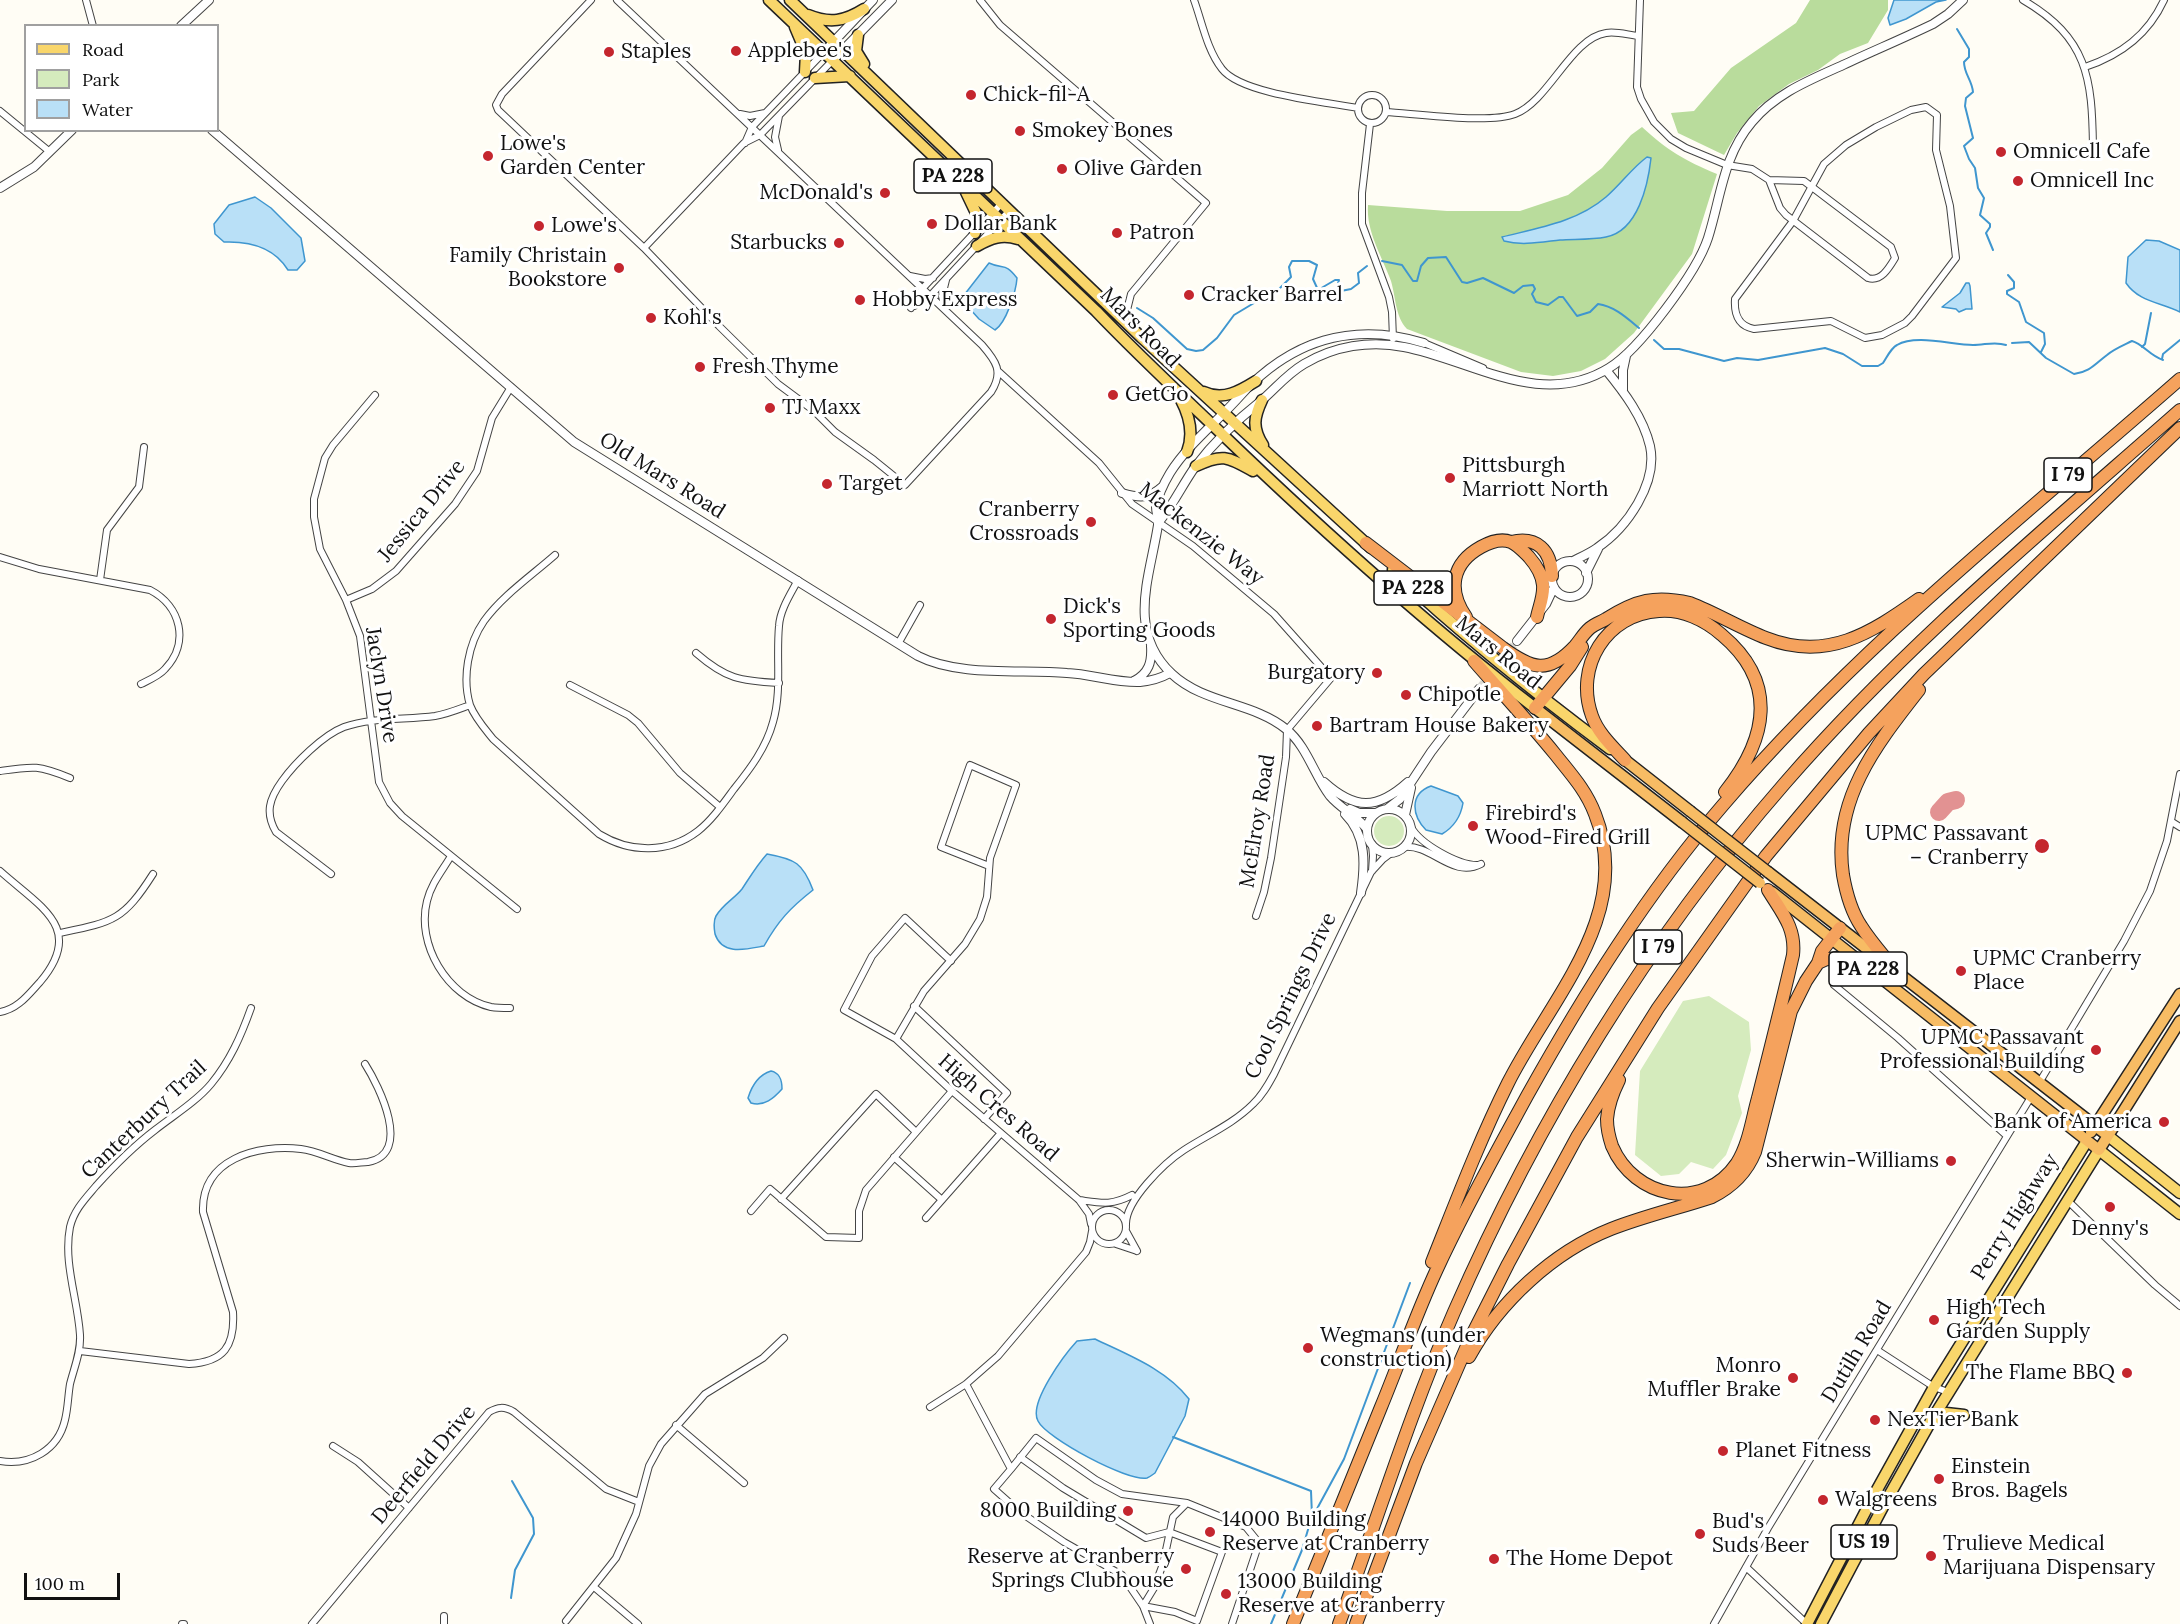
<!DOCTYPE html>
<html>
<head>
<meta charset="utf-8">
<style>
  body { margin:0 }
  #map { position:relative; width:2180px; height:1624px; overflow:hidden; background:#fffdf5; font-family:Lora,serif }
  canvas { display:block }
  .legend { position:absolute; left:24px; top:24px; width:195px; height:108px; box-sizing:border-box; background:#fff; border:2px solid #a0a0a0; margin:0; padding:8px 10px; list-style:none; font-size:18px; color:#111 }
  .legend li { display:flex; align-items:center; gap:12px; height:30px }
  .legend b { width:30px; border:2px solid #a0a0a0 }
  .scale { position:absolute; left:24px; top:1573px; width:96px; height:27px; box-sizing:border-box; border:3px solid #111; border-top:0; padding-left:8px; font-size:18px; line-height:21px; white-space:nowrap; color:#111; -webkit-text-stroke:4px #fff; paint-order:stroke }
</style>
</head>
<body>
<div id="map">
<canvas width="2180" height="1624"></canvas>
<ul class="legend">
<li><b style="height:8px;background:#f9d66b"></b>Road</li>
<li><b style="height:16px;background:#d5ebbd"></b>Park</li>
<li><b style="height:16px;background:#b9e0f7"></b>Water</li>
</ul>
<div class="scale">100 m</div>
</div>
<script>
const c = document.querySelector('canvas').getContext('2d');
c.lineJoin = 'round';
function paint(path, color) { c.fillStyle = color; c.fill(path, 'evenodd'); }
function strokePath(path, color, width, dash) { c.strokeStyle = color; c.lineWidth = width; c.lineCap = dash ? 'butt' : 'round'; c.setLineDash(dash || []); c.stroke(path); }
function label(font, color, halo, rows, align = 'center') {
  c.font = font + ' Lora,serif'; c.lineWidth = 6; c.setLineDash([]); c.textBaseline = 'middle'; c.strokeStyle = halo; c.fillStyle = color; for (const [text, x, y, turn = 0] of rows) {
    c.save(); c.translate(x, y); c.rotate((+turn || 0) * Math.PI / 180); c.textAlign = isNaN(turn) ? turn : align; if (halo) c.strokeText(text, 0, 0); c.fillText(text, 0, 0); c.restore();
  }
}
paint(new Path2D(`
  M1374 831a15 15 0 1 1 30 0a15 15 0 1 1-30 0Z
  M1709,996L1749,1022L1751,1050L1738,1096L1742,1113L1726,1155L1713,1169L1691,1162L1679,1174L1661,1176L1635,1155L1640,1071L1683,1001Z`), '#d5ebbd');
paint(new Path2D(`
  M1810,0H1888V10L1868,43L1840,54L1818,70L1789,84L1759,106L1737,133L1724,155L1678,133L1671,113L1694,111L1731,68L1796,23Z
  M1642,127C1668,151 1684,160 1717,174L1692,254L1634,333L1605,359L1581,371L1553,376L1521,372L1407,329C1395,316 1396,298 1391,281C1382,256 1366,232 1368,205L1447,211H1520L1568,195L1602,168L1631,135Z`), '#b9dc9c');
const water = new Path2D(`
  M1894,0H1946L1936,2L1906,19L1890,25L1888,18Z
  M1647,157L1651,158C1648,185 1638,231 1606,237C1591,240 1574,239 1560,240C1542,242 1522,246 1504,241L1502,237C1538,228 1577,222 1606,197C1621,184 1632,168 1647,157Z
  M255,197L271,208L301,238L305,261L297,270H288C274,247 250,241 224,242L215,234L214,224L229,205Z
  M2146,240L2159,241L2180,250V312C2160,302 2139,302 2126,283L2128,257Z
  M989,263C1004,270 1005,262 1017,278C1016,292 1006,323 995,330L979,319L961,299Z
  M1966,283H1969L1970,286L1972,309H1966L1959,312L1956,309L1942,307L1960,293Z
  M1431,786L1458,796L1463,803C1461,815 1454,827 1442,834L1426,830C1412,816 1409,794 1431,786Z
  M767,854C795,859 803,863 813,890C790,908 778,921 764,946C747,949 722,956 715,934C714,928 713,921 716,916C723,904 734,899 742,889C750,877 757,865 767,854Z
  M771,1071C780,1073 782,1080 782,1089C774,1098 764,1107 751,1103L748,1098C752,1085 758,1075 771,1071Z
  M1095,1339C1128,1355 1166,1369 1189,1399L1185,1416L1155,1473C1152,1475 1150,1477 1147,1478C1128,1482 1046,1438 1038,1421C1028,1403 1065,1354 1077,1341Z`);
paint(water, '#b9e0f7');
strokePath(water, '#3f96cf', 1.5);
strokePath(new Path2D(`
  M1957,29L1969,49V57L1964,62C1964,74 1972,80 1973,92L1966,98L1965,106L1973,138L1964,146L1969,159L1975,168L1978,188L1984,198L1980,215L1990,224V227L1986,233L1993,250
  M1382,261L1402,265L1413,281H1417L1421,266L1428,258L1446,257L1462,282L1467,283L1483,278L1514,293L1523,286L1533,285L1535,289L1532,294L1536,302L1548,305L1559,297H1563L1577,316L1590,312L1598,304C1614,306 1627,318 1639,328
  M2008,275L2014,282V288L2007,291V294L2019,302L2026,322L2044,333L2045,344L2041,352
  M1137,308L1153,318L1187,349L1196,351L1203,350L1217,338L1234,315L1269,294L1276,292L1291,277L1289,267L1292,261H1309L1317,265L1313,279L1318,290L1335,280H1339L1337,287L1341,291L1351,289L1359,283L1358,273L1367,266
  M1654,340L1664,349H1679L1724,361L1737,358L1758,360L1825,348L1843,354L1862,366H1878L1883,363C1887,357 1891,348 1897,345C1916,334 1952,345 1973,345C1985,345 1995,341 2006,345
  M2012,343L2029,342L2046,358L2074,374C2090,372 2095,364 2107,355C2114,349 2124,345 2132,341C2143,344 2150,356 2163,360
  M2142,347L2145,344L2151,313
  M2162,359L2163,354L2180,340
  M1173,1437L1311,1491L1312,1516L1302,1550L1271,1624
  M1312,1518L1344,1459L1410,1283
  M511,1598L515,1570L534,1534L533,1518L512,1481`), '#3f96cf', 2);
strokePath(new Path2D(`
  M1939,812L1948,802L1956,800`), '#e29292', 18);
strokePath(new Path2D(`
  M1479,689L1517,641`), '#dbdad3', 8, [8, 4]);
const minor = new Path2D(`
  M86,0L93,26
  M591,0L502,94L496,105L498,110L644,248L719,326L778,384L813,410L835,432L874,460L905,485L991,392C1004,372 996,361 982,345L617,0
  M980,0L1000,25L1206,203L1131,294L1127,310L1134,326
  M1194,0C1202,22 1207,50 1222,69C1241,94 1326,102 1358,108
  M1640,0L1637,87L1641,99L1654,122L1671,139L1686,148L1727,165L1752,169L1769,180L1780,208L1786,215L1868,278C1881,282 1889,268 1895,258L1891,247L1804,181L1769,180
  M2023,0C2088,38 2092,78 2093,147
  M2085,67C2121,55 2148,35 2164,0
  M1358 109a14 14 0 1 1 28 0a14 14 0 1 1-28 0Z
  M1926,107L1937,115L1936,150L1950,206L1956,258L1912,316L1905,323L1882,335L1865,338L1831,321L1754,329C1738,326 1734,314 1735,299L1793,221L1824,164L1846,145L1876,127L1911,110Z
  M0,111L50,152
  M1386,112C1417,114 1489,124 1515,114C1549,101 1571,38 1606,33C1616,31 1628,35 1638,36
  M740,114L750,116L765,113
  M1370,124L1362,193V224L1389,297L1392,312L1393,339
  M745,143L752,127L824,52
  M778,150L775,137L779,116
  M644,248L744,143L760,135L833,60
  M910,276L925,279L933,278
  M914,306L930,296L1010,210
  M911,308L922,289L1002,203
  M945,309L942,296L946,280
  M1424,343L1483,368
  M999,372L1099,463L1132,504L1193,546L1274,614L1331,678L1287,730L1286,757L1271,858L1264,892L1256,916
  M375,395L333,445L325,458L314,499V517L320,549L346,600L360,636L379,782L390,803L402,816L517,909
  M555,555C531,576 502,596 484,621C468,644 462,678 470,705C475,718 485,729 493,739L599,834C630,853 668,854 698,831C712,820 723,804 734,789C750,769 766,748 773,722C782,691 776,659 779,626C780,610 790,595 798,580
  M0,557L39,569L150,590C181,606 190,643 165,669C159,676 149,680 141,684
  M100,580L107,530L139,487L144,447
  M346,600L372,589L396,571L455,504L477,471L492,418L511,387
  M898,644L920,605
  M696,653C726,679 740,681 779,683
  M570,685L628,715L638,723L680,773L720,807
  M0,771C34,766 38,765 70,778
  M2172,822L2180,827
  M1411,827C1420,844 1458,865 1477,865
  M1372,844L1373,856L1372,871
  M1404,847C1432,844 1452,879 1481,864
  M451,856C442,871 431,884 427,901C416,944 447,997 491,1007C497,1008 504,1008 510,1008
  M0,871C40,907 86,928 40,982C28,995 18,1009 0,1012
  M331,874L276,832C265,813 269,799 282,781C295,763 323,735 344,727C372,717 406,720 435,716C447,714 459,709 470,705
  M60,933C113,922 123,921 153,874
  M951,961L905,918L872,956L844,1010L896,1039L952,1091L1079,1200L1089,1214L1091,1224
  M1834,985L1898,1038L2007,1136
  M914,1006L1007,1093L984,1119
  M896,1039L924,991L965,944L980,919L987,897L990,858L1016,785L970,765L941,847L989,866
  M2039,1083L2124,941L2150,891L2167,841L2180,774
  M894,1157L942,1200
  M781,1199L876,1094L916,1132
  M1079,1200C1101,1203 1111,1206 1132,1195
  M2067,1200L2155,1285L2180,1306
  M1092 1227a17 17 0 1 1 34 0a17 17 0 1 1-34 0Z
  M751,1211L770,1189L826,1237L859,1238V1211L866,1190L952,1091
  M926,1218L1001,1133
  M1126,1225C1125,1201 1164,1163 1184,1150C1207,1135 1233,1124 1253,1104C1262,1096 1268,1085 1274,1074L1371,872L1383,859L1391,853
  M1126,1231L1137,1251
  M1116,1244L1137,1251
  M1877,1350L1934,1387L1948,1392
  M80,1351L189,1364C224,1362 235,1346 233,1312L203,1212C201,1159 257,1144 301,1149C318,1151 333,1160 349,1163C355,1164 362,1162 368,1162C413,1154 379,1086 365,1064
  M966,1384L1011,1469L994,1489L1020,1512L1064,1542L1122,1575L1143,1606L1150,1624
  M930,1407L966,1384L998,1356L1086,1252L1090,1242L1092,1231
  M676,1425L744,1483
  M333,1446L358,1462L409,1508
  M1020,1457L1063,1488L1146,1538L1169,1532L1222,1552L1197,1621L1175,1612L1143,1606
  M0,1461C30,1466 58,1450 65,1420C68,1408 68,1396 70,1384C74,1368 81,1352 80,1335C78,1300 63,1263 70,1227C74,1210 85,1199 96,1186C114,1166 134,1146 155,1130C174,1115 196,1102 211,1084C230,1061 241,1036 251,1008
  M1011,1469L1036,1438L1096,1480L1122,1494L1187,1503
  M1746,1567L1807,1624
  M594,1587L638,1624
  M1143,1606L1154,1588L1163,1564L1173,1517L1187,1503L1246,1527L1259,1543L1232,1624
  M444,1616V1624
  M566,1621L616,1558L636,1514L649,1466L661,1444L705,1394L763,1358L784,1338
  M182,1624H184
  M312,1624L489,1412C498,1407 504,1406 514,1412L606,1489L639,1502
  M1714,1624L1768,1528L2031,1097`);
const tertiary = new Path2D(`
  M181,26L209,0
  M824,52L873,0
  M833,60L892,0
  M212,130L574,442L918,656C959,677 1021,669 1067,673C1091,674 1116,683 1140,682C1151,681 1161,678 1170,673
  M0,188L34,167L72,130
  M1623,390V370L1626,356
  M1122,493C1139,498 1149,499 1162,487
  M1158,523C1173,506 1182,485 1195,467C1214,442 1237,420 1261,401C1276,388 1287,374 1304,364C1334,346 1370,340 1404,347C1472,360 1541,410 1609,368C1639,350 1697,272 1708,238C1721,197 1723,156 1752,122C1776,93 1810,80 1843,65C1873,51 1904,38 1933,24L1948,14L1963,0
  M1573,561C1581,557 1590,553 1597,548C1627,528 1658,483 1650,446C1643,417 1624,392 1606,370
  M1552 579a18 18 0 1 1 36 0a18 18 0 1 1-36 0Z
  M1586,573L1598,549
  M1517,641L1546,604L1554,587
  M1134,681C1149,673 1152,662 1151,646
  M1324,782C1355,810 1377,810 1408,782
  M1367 831a22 22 0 1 1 44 0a22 22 0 1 1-44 0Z
  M1350,809L1359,813H1376
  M1387,809L1400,799L1431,752L1479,689
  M1345,814C1367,836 1365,865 1361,893
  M1405,815L1411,788
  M1367,829C1357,816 1341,809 1330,796C1314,775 1307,746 1286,729C1253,702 1204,704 1172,674C1126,631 1150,577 1158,525C1159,519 1156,513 1156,507C1158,496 1164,483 1170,473C1188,444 1217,422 1240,396C1290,341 1352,321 1424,343`);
const primary = new Path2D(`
  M769,0L1096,311C1137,354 1180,394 1223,435C1323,531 1425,623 1535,708
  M790,0L1141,337L1371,548
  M808,15C830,24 845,21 864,9
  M795,27L806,53L805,72
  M858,35L856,51L864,64
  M815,78L850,76
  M966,192L977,215L975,233
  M977,246C991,238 1002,234 1018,239
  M1204,392C1223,401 1240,391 1256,381
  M1181,400C1190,417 1194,434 1187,452
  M1262,400C1254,417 1252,428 1263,445
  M1196,466C1223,453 1228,457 1253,471
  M1393,570C1461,634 1535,693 1610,749
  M2107,1135L2180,1193
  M1931,1421L1946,1413L1964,1415
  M1807,1624L1873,1497L1934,1387L2087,1141
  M1821,1624L1885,1503L1931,1421L2099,1150L2180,1214`);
const trunk = new Path2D(`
  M1535,708L1682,822
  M1625,760L1690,811
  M1768,872L2107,1135
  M1772,892L2099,1150L2180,1021
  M2091,1132L2180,994`);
const motorway = new Path2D(`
  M1511,542C1537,536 1551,550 1552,576
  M1366,543L1503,648C1532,669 1548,675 1575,646C1580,640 1584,633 1590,628C1595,624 1601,622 1606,619C1636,600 1655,595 1690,603C1716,613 1740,628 1766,638C1827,662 1871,633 1919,599
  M1466,617C1447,590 1452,563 1481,547C1490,542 1501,538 1511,542C1518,545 1524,552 1529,557C1536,565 1542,575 1543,585C1544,596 1539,607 1537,617
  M1535,708L1570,666L1582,647
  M1625,760C1612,746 1598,733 1592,716C1574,667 1606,614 1659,611C1682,609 1705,620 1722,635C1779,683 1767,739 1725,792
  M1818,963C1830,956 1842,958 1856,959
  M1895,970C1884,956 1871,942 1861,926C1851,911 1846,892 1843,875C1832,800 1876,745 1919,690
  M1619,1080C1613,1092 1608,1105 1607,1119C1607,1128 1609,1137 1612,1146C1634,1198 1703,1213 1737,1163C1749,1144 1752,1119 1758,1098C1770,1050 1782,1003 1793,955C1796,928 1782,913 1768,890
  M1432,1262C1456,1202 1479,1141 1508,1083C1550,999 1635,915 1595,814C1586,790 1570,773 1555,754C1529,722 1501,692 1474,661
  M1469,1357C1499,1302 1553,1252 1611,1229C1644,1216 1679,1208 1712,1197C1732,1187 1747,1172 1755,1152L1791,1011L1806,981L1818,963L1822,951L1840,928
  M1293,1624C1322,1551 1352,1479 1381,1407C1400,1361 1416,1314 1437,1269C1464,1210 1496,1153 1527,1096C1584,994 1647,893 1723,805C1859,646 2024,516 2180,379
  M1339,1624C1377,1520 1410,1413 1454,1312C1537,1122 1648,940 1785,783C1904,646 2044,530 2180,410
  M1356,1624L1416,1463L1470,1339L1508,1264L1577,1137L1658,1008L1766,856L1869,733L1924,674L2180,428`);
strokePath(minor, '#444', 8);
strokePath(tertiary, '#444', 10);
strokePath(primary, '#222', 13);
strokePath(trunk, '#222', 13);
strokePath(motorway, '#222', 14);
strokePath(minor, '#fff', 6);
strokePath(tertiary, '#fff', 8);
strokePath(primary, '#f9d66b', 10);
strokePath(trunk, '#f7bc64', 10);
strokePath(motorway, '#f5a25d', 12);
const trunkBridge = new Path2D(`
  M1690,811L1768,872
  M1682,822L1760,883`);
strokePath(trunkBridge, '#222', 13, []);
strokePath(trunkBridge, '#f7bc64', 10);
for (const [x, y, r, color] of [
  [736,51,6,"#c4262e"],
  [609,52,6,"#c4262e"],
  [971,95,6,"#c4262e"],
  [1020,131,6,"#c4262e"],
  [2001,152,6,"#c4262e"],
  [488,156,6,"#c4262e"],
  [1062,169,6,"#c4262e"],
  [2018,181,6,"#c4262e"],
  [885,193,6,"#c4262e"],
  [932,224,6,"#c4262e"],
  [539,226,6,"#c4262e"],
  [1117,233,6,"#c4262e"],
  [839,243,6,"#c4262e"],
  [619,268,6,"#c4262e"],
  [1189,295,6,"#c4262e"],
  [860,300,6,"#c4262e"],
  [651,318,6,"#c4262e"],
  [700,367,6,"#c4262e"],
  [1113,395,6,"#c4262e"],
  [770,408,6,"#c4262e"],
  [1450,478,6,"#c4262e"],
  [827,484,6,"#c4262e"],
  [1091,522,6,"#c4262e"],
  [1051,619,6,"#c4262e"],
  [1377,673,6,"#c4262e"],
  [1406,695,6,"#c4262e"],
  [1317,726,6,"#c4262e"],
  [1473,826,6,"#c4262e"],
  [2042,846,8,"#c4262e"],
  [1961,971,6,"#c4262e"],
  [2096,1050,6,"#c4262e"],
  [2164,1122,6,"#c4262e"],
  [1951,1161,6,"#c4262e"],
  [2110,1207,6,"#c4262e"],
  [1934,1320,6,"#c4262e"],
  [1308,1348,6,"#c4262e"],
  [2127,1373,6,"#c4262e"],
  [1793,1378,6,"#c4262e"],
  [1875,1420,6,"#c4262e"],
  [1723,1451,6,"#c4262e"],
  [1939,1479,6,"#c4262e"],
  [1823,1500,6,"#c4262e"],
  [1128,1511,6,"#c4262e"],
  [1210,1532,6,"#c4262e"],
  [1700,1534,6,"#c4262e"],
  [1931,1556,6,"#c4262e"],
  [1494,1559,6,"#c4262e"],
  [1186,1569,6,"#c4262e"],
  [1226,1594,6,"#c4262e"]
]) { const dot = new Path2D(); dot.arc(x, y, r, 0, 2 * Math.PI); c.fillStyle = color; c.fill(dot); strokePath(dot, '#fff', 2); }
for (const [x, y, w] of [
  [953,176,78],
  [2068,475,48],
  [1413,588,78],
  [1658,947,48],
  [1868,969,78],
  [1864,1542,66]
]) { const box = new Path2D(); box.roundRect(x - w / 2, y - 17, w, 34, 4.5); c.fillStyle = '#fff'; c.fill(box); strokePath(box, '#111', 1.5); }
label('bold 20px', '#111', null, [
  ["PA 228",953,176],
  ["I 79",2068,475],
  ["PA 228",1413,588],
  ["I 79",1658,947],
  ["PA 228",1868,969],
  ["US 19",1864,1542]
]);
label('21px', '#111', '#fff', [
  ["Applebee's",748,51],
  ["Staples",621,52],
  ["Chick-fil-A",983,95],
  ["Smokey Bones",1032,131],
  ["Lowe's",500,144],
  ["Garden Center",500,168],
  ["Omnicell Cafe",2013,152],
  ["Olive Garden",1074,169],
  ["Omnicell Inc",2030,181],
  ["McDonald's",873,193,"right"],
  ["Dollar Bank",944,224],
  ["Lowe's",551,226],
  ["Patron",1129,233],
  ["Starbucks",827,243,"right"],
  ["Family Christain",607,256,"right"],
  ["Bookstore",607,280,"right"],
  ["Cracker Barrel",1201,295],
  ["Hobby Express",872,300],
  ["Kohl's",663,318],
  ["Fresh Thyme",712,367],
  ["GetGo",1125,395],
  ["TJ Maxx",782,408],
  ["Pittsburgh",1462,466],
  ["Marriott North",1462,490],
  ["Target",839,484],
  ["Cranberry",1079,510,"right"],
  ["Crossroads",1079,534,"right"],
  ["Dick's",1063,607],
  ["Sporting Goods",1063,631],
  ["Burgatory",1365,673,"right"],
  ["Chipotle",1418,695],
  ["Bartram House Bakery",1329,726],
  ["Firebird's",1485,814],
  ["Wood-Fired Grill",1485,838],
  ["UPMC Passavant",2028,834,"right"],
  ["– Cranberry",2028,858,"right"],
  ["UPMC Cranberry",1973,959],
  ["Place",1973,983],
  ["UPMC Passavant",2084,1038,"right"],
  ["Professional Building",2084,1062,"right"],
  ["Bank of America",2152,1122,"right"],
  ["Sherwin-Williams",1939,1161,"right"],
  ["Denny's",2110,1229,"center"],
  ["High Tech",1946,1308],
  ["Garden Supply",1946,1332],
  ["Wegmans (under",1320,1336],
  ["construction)",1320,1360],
  ["Monro",1781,1366,"right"],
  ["Muffler Brake",1781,1390,"right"],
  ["The Flame BBQ",2115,1373,"right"],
  ["NexTier Bank",1887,1420],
  ["Planet Fitness",1735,1451],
  ["Einstein",1951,1467],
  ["Bros. Bagels",1951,1491],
  ["Walgreens",1835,1500],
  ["8000 Building",1116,1511,"right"],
  ["14000 Building",1222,1520],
  ["Reserve at Cranberry",1222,1544],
  ["Bud's",1712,1522],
  ["Suds Beer",1712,1546],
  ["Trulieve Medical",1943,1544],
  ["Marijuana Dispensary",1943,1568],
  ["Reserve at Cranberry",1174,1557,"right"],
  ["Springs Clubhouse",1174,1581,"right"],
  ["The Home Depot",1506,1559],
  ["13000 Building",1238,1582],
  ["Reserve at Cranberry",1238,1606]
], 'left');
label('21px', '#111', '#fff', [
  ["Mars Road",1140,328,45],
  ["Old Mars Road",662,476,32],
  ["Jessica Drive",422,511,-51],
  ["Mackenzie Way",1201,534,38],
  ["Mars Road",1498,653,39],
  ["Jaclyn Drive",381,685,81],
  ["McElroy Road",1258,821,-81],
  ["Cool Springs Drive",1291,996,-64],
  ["High Cres Road",998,1108,41],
  ["Canterbury Trail",144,1120,-43],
  ["Perry Highway",2015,1217,-58],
  ["Dutilh Road",1857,1352,-59],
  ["Deerfield Drive",424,1465,-50]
]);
</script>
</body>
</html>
